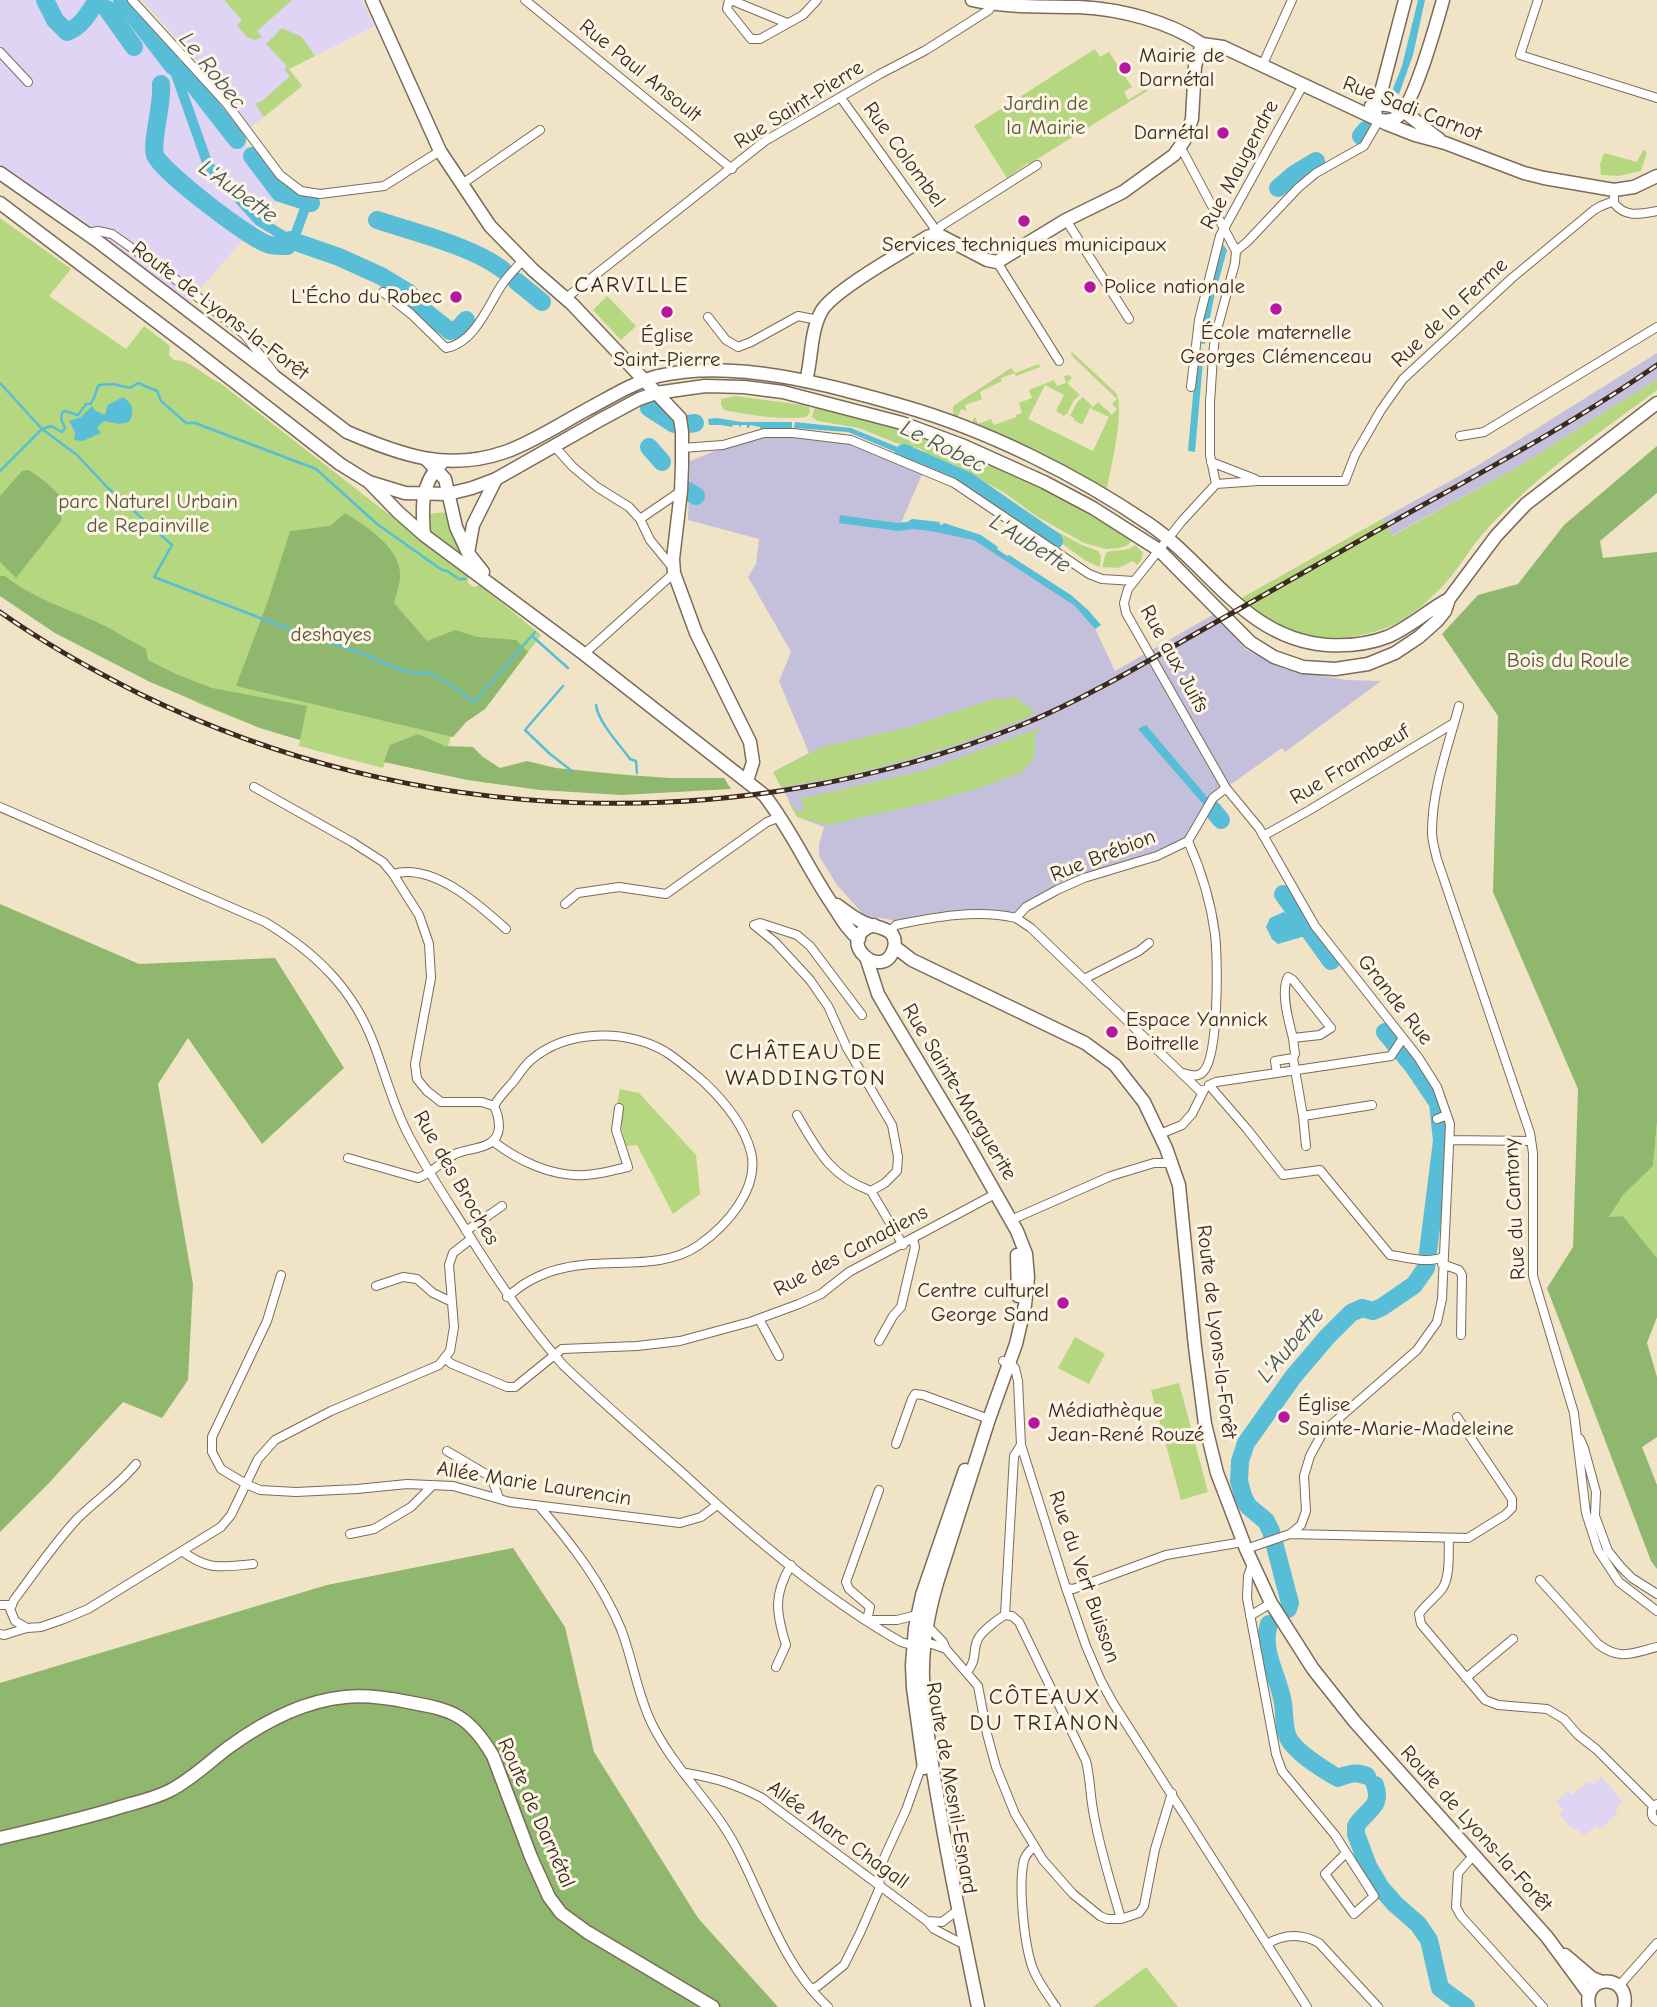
<!DOCTYPE html>
<html>
<head>
<meta charset="utf-8">
<style>
  body { margin:0 }
  canvas { display:block; background:#f1e3c6 }
</style>
</head>
<body>
<canvas width="1657" height="2007"></canvas>
<script>
const c = document.querySelector('canvas').getContext('2d');
c.lineJoin = 'round';
function paint(path, color) { c.fillStyle = color; c.fill(path, 'evenodd'); }
function strokePath(path, color, width, dash) { c.strokeStyle = color; c.lineWidth = width; c.lineCap = dash ? 'butt' : 'round'; c.setLineDash(dash || []); c.stroke(path); }
function label(font, color, halo, rows, align = 'center') {
  c.font = font + ' "Comic Neue",sans-serif'; c.lineWidth = 6; c.setLineDash([]); c.textBaseline = 'middle'; c.strokeStyle = halo; c.fillStyle = color; for (const [text, x, y, turn = 0] of rows) {
    c.save(); c.translate(x, y); c.rotate((+turn || 0) * Math.PI / 180); c.textAlign = isNaN(turn) ? turn : align; if (halo) c.strokeText(text, 0, 0); c.fillText(text, 0, 0); c.restore();
  }
}
paint(new Path2D(`
  M0,0H115L287,190L188,303L0,166Z
  M142,0H362L375,26L289,69L302,86L251,127L224,92Z
  M1601,1777L1616,1793L1622,1802L1615,1809L1618,1813L1601,1829L1597,1825L1584,1836L1577,1828L1574,1830L1559,1814L1563,1810L1556,1802L1568,1791L1572,1795L1589,1781L1593,1784Z`), '#e0d4f4');
paint(new Path2D(`
  M1657,353V379L1521,465L1391,536L1382,519L1477,466Z
  M767,430L849,435L926,465L901,523L981,539L1069,596L1091,620L1115,671L1216,613L1245,649L1285,669L1346,680L1381,681L1285,752L1282,748L1220,792L1188,841L1057,890L1016,918L996,914L908,923L864,915L837,885L819,856V845L824,827L798,817L773,772L809,753L779,681L791,652L748,577L756,564L759,539L688,520L690,461Z`), '#c4c0db');
paint(new Path2D(`
  M224,0H292L257,31L262,37L255,40L247,37L237,25L242,20Z
  M282,28L302,37L315,56L289,69L302,86L264,117L255,104L262,101L290,76L284,69L287,66L266,44Z
  M1095,49L1100,57L1109,52L1132,87L1124,92L1128,100L1146,89L1147,91L1029,164L1028,163L1007,178L974,126Z
  M1643,150L1647,152L1641,171L1619,176L1601,175L1600,164L1604,153L1637,162Z
  M0,218L71,269L49,296L126,349L144,326L170,346L169,355L174,360C191,360 204,376 220,383L468,576V583L474,587L480,585L541,635L485,709L466,722L453,737L451,736L440,774L385,762L383,768L299,746L300,740L260,728L202,705L55,633L0,596Z
  M607,296L636,326L621,340L593,310Z
  M1072,352L1116,393C1125,408 1111,469 1107,488L1012,440L953,416V406L1008,370L1011,368L1015,373L1039,364L1040,367L1019,375L1016,376L1014,373L1001,378L1002,381L980,392L982,399L965,405L967,411L961,409L958,417L972,422L975,417L978,424L991,419L994,425L1016,417V415L1022,413L1019,403L1032,398L1029,390L1054,380L1057,386L1066,383L1064,376L1069,375L1072,378L1067,383L1080,395L1074,400L1067,414H1066L1064,416L1056,411L1064,395L1045,385L1028,419L1093,451L1109,417L1090,408L1082,425L1074,420V418L1070,416L1077,402L1083,397L1093,407L1098,402L1112,415L1117,409L1112,404L1117,399L1071,355Z
  M1657,379V390C1609,426 1558,460 1514,502C1505,510 1496,519 1488,528C1471,546 1459,569 1442,587C1430,599 1416,612 1401,621C1370,638 1327,643 1293,632C1272,625 1255,612 1238,600L1382,519L1392,536L1521,465Z
  M735,396L803,405L809,407L810,412L806,417C779,420 750,415 724,410L721,404V399Z
  M817,406C862,417 907,430 951,447C1015,472 1074,505 1133,540L1126,546L1119,548L1106,549L1084,543L1036,516L1005,493L954,465L930,456L921,449L896,443L859,428L818,421L812,417L814,409Z
  M447,512L474,568L431,533L427,514Z
  M1054,530L1082,545L1098,551L1101,556L1100,567L1086,561L1049,534Z
  M1135,545L1143,553L1141,561L1137,565L1133,561L1118,568L1102,567L1106,553C1115,548 1126,553 1135,545Z
  M1016,698L1033,710L1032,716L966,741L910,759L841,777L781,787L773,772L822,747L910,727L994,699Z
  M1037,729L1042,730L1035,734L1034,757L1022,772L985,786L935,801L828,825L797,817L788,801L798,811L802,812L803,804L800,799L926,770Z
  M620,1089L639,1093L696,1155L700,1194L673,1214L637,1145L626,1146L621,1125L623,1107L617,1103Z
  M1657,1122V1258L1623,1216L1609,1217L1623,1195L1653,1166Z
  M1075,1337L1105,1354L1089,1384L1058,1368Z
  M1179,1383L1208,1492L1181,1500L1151,1390Z
  M1146,1967L1178,2007H1093Z`), '#b4d780');
paint(new Path2D(`
  M1657,446V493L1600,541L1603,558L1657,552V1122L1653,1166L1623,1195L1609,1217L1623,1216L1657,1258V1317L1647,1343L1657,1377V1437L1642,1447L1657,1485V1569L1651,1561L1547,1288L1573,1247L1578,1089L1493,892L1498,716L1442,634L1478,595L1518,584L1564,525Z
  M29,470L47,483L59,495L62,506L61,521L16,578L0,562V496L22,471Z
  M345,513C365,525 402,549 400,576C400,585 396,594 394,603L427,641L455,630L477,637L516,640L528,652L485,709L466,722L453,737L236,686L269,598L290,531L330,526Z
  M0,576H5C33,599 70,609 103,625C117,632 131,641 146,649L148,660L176,674L212,688L307,706L300,740L260,728L150,682L55,633L0,596Z
  M418,734L445,746L473,747L483,757L500,768L527,761L556,768L627,775L670,778H724L731,789L622,795L540,790L467,780L384,762L390,745Z
  M0,904L139,964L275,958L344,1068L262,1144L188,1038L158,1084L193,1284L188,1380L162,1418L123,1402L49,1483L0,1532Z
  M513,1548L565,1627L594,1752L698,1918L778,2007H0V1683L327,1585Z`), '#8fb86e');
paint(new Path2D(`
  M1418,0H1425L1413,55L1399,94L1392,91L1402,66Z
  M1222,243L1227,250L1214,297L1205,344L1198,343L1204,308Z
  M1197,349L1204,350L1195,452L1188,451Z
  M123,397C133,404 135,411 129,422L120,424L104,421L97,427L101,433L83,441L74,440L75,432L69,421L81,417L92,406L96,411L105,415L108,405Z
  M717,418L741,422H792V428L761,430L760,427L750,425L749,428H747V425H741L740,428L739,425H733L732,427L721,425H709L708,419Z
  M795,422L851,428L927,459L924,464L848,432L794,428Z
  M840,515L897,523L907,522L912,519L940,522L939,524L942,525L944,523L981,535L998,547L997,549L1007,556L1009,555L1071,595L1088,610L1101,625L1095,629L1075,606L974,540L930,531L913,529L898,531L839,523Z
  M1146,725L1208,798L1204,805L1138,729Z
  M1284,912L1291,918L1305,936L1278,944L1272,939L1266,927L1270,918Z`), '#58bdd6');
strokePath(new Path2D(`
  M0,383L42,429L51,426L62,432L65,428L61,419L62,413L65,411L78,415L86,404H90C96,398 95,391 99,385L113,384L130,388L138,383L157,391L161,401L186,423H195L316,469L377,524L442,570L447,571L459,579H465
  M0,471L42,429L77,455L108,488L172,545L154,577L294,631L358,652L406,672L429,673L453,686L474,702L535,632
  M532,636L568,668
  M563,686L525,730L550,754L572,771
  M596,705C598,722 620,745 630,759L636,761L637,773`), '#58bdd6', 2.5);
strokePath(new Path2D(`
  M173,66L208,165L259,221L290,240
  M293,241L307,203`), '#58bdd6', 10);
strokePath(new Path2D(`
  M45,0L55,20L67,32C81,27 89,13 97,0
  M122,0L173,66L187,76L237,140
  M107,9L134,47
  M161,84C163,104 151,141 155,155C161,171 252,241 270,245C275,246 282,246 287,246L290,240L339,257L381,276L409,293L427,313L450,331L458,329L466,320
  M1361,136L1366,130
  M252,156L280,193L311,203
  M1278,188L1293,175L1316,161
  M377,220C414,232 474,247 503,270
  M516,281L542,302
  M649,408L674,424
  M688,424L695,423
  M649,447L662,462
  M904,453L967,481L1054,541
  M688,491L696,496
  M1213,810L1221,820
  M1283,894L1331,961
  M1288,1609L1290,1603L1271,1531L1266,1521L1248,1506L1243,1496L1239,1481L1240,1461L1246,1443L1293,1377L1327,1337L1351,1313L1362,1308L1373,1311L1382,1307L1414,1285L1426,1268L1442,1141L1438,1103L1413,1066L1385,1032
  M1269,1624C1260,1652 1279,1676 1283,1703C1285,1715 1283,1731 1290,1741C1299,1754 1324,1770 1338,1778C1348,1774 1357,1771 1367,1776
  M1375,1785C1383,1807 1366,1810 1356,1826V1834L1368,1866L1381,1888L1395,1904L1418,1924L1429,1940L1440,1988L1466,2007`), '#58bdd6', 18);
const street = new Path2D(`
  M132,0L227,104L280,175L301,191L320,194L384,186L440,151
  M525,0L732,169
  M729,0L727,9L751,39H760L803,15L817,0
  M731,0L787,23
  M1538,0L1520,55L1657,98
  M0,52L28,82
  M1262,66L1292,0
  M841,98L933,226L936,234
  M1180,146L1236,251
  M462,184L540,130
  M1614,197V203C1625,218 1641,214 1657,211
  M1066,220L1129,319
  M85,233L98,231L112,234L170,275L244,334L274,373
  M936,234L941,226L1037,165
  M997,262L1059,361
  M383,292L411,314L446,348C474,343 487,308 501,286C507,277 515,269 523,260
  M566,298L765,141L880,74L926,50L989,10L992,5
  M708,317L726,340L738,347L751,342L798,316L818,320
  M1191,387L1199,320L1220,236L1303,85
  M1460,436L1484,432L1657,327
  M555,447L573,467L597,487L629,507L640,519L650,540L673,568
  M682,448L723,445L764,433H793L851,440L954,483L1089,574L1102,579L1134,581
  M1211,462L1255,479
  M1216,484L1182,521L1128,589L1124,603L1126,613L1226,788L1259,828L1315,926L1418,1057L1437,1087L1450,1124L1442,1299L1437,1322L1417,1350L1323,1432L1310,1456L1304,1476L1306,1511L1301,1525L1290,1534L1246,1549
  M1216,484L1258,481H1345L1355,455L1381,410L1403,379L1512,278L1594,210L1601,206L1614,201
  M1216,484L1210,455V403L1213,356L1215,337L1235,263L1236,251L1247,242L1298,188L1316,173L1364,146L1379,120
  M640,519L681,491
  M584,654L674,573
  M1459,706C1448,747 1432,789 1432,832C1432,841 1435,851 1437,859L1530,1133L1533,1153V1276L1574,1413L1586,1513L1598,1550L1619,1582L1657,1611
  M254,787L352,842L383,862L393,874L419,915L429,944L431,978L415,1064L417,1079L427,1091L441,1102H482L494,1106
  M0,807L265,922C316,953 354,989 375,1047C386,1077 394,1108 409,1136C425,1167 445,1197 464,1227C494,1276 525,1322 563,1365C603,1403 645,1439 686,1476C751,1536 824,1598 901,1642L908,1644H932L946,1649
  M1263,836L1308,811L1454,723
  M393,874C433,862 479,905 506,929
  M565,904L578,893L619,887L666,894L767,822L780,817
  M1016,918L1031,928L1202,1093
  M890,931L896,925C934,917 978,909 1016,918L1026,907L1057,890L1084,878L1157,856L1188,841L1213,798L1226,788
  M1084,979L1139,951L1149,943
  M862,1015L810,946L797,935L760,923L754,925L775,942L810,980L828,1006L847,1048L892,1125L898,1157L897,1171L885,1183L871,1191L903,1245
  M1293,1058L1295,1054L1293,1038L1320,1035L1331,1028L1293,980L1288,977C1280,991 1289,1023 1293,1038
  M1183,1073C1190,1075 1197,1078 1203,1072C1219,1057 1218,958 1215,934C1211,903 1201,870 1188,841
  M1277,1073L1275,1061L1293,1058L1303,1116L1372,1105
  M1209,1085L1247,1129L1283,1175L1320,1170L1390,1255C1406,1257 1427,1264 1443,1257
  M1209,1085L1216,1082L1391,1056L1403,1038
  M494,1106C499,1097 507,1089 514,1081C519,1074 524,1066 531,1060C567,1029 626,1029 666,1052C680,1061 692,1072 704,1082C724,1101 744,1125 751,1152C760,1189 726,1226 699,1245C661,1272 606,1257 564,1268C548,1271 528,1280 516,1290C513,1292 511,1295 507,1297
  M797,1115C818,1151 830,1176 871,1191
  M1303,1116L1306,1146
  M1437,1119L1447,1115
  M1160,1134L1182,1125L1192,1114L1204,1090
  M1450,1140L1531,1141
  M494,1142C519,1161 552,1177 585,1175C599,1175 614,1170 628,1167L616,1130L619,1108
  M348,1158L418,1178C432,1173 442,1161 455,1154C471,1147 498,1150 499,1127C499,1119 498,1114 494,1106
  M1011,1220L1111,1176L1154,1163H1172
  M466,1231L502,1206
  M1442,1264L1459,1270L1462,1275L1461,1335
  M281,1275L267,1321L212,1437V1452L221,1469L246,1484L260,1490L296,1492L357,1489L407,1484L453,1486L510,1502L680,1523L701,1517L717,1505
  M376,1286L403,1277L417,1279L433,1293L452,1302
  M759,1319L779,1356
  M879,1341L893,1316L901,1307L915,1247L913,1239
  M445,1359L452,1364L507,1387H515L562,1349L637,1346L680,1341L750,1322L799,1304L821,1294L849,1272L997,1193
  M1003,1361L1012,1365L1015,1368L1018,1381L1021,1445L1066,1588L1086,1646L1101,1681L1113,1703L1307,2007
  M1580,1439L1584,1448L1596,1492L1595,1516L1608,1551L1621,1567L1632,1578L1657,1594
  M896,1444L912,1399L915,1394L923,1395L989,1419
  M447,1451L491,1477L499,1498
  M136,1464C119,1485 96,1500 77,1519C54,1544 34,1573 14,1600L10,1609L15,1621L27,1628L41,1627L64,1619L88,1609L221,1527L231,1515L258,1459L275,1440L331,1411L439,1365L450,1351L454,1327L449,1265L453,1253L471,1239
  M539,1506C571,1543 602,1583 621,1629C633,1660 637,1694 652,1724C674,1769 713,1803 736,1847C764,1900 782,1965 828,2007
  M350,1534L374,1529L411,1507L433,1485
  M1290,1534L1468,1538L1505,1515L1512,1508V1499L1457,1417
  M1449,1538C1448,1552 1451,1576 1442,1589C1435,1598 1426,1604 1419,1614L1421,1624L1485,1700L1498,1705L1547,1709L1564,1719L1578,1735L1596,1749L1653,1806
  M182,1551C208,1571 222,1567 253,1564
  M1253,1562L1248,1576L1247,1598L1276,1754L1282,1771L1335,1835L1374,1896L1354,1914L1325,1874L1346,1853
  M1540,1580L1598,1644C1620,1661 1632,1653 1657,1647
  M1066,1588L1073,1589L1166,1555L1243,1542
  M0,1605H12
  M1005,1615L1012,1616L1019,1622L1086,1761C1090,1777 1090,1793 1093,1810C1099,1847 1111,1883 1121,1919
  M1250,1616L1271,1603
  M867,1620H897L917,1615L943,1642L946,1649L978,1686L987,1734L996,1767L1015,1814L1043,1860L1073,1894L1100,1916L1107,1919H1121L1139,1913L1144,1906L1155,1849L1172,1793
  M867,1620L870,1607L849,1589L846,1582L879,1490
  M0,1634L4,1635L27,1628
  M776,1667L786,1645C776,1613 773,1595 791,1565
  M967,1672C978,1659 972,1650 978,1639C981,1632 998,1619 1005,1615L1014,1456L1021,1445
  M1466,1678L1513,1639
  M686,1773C715,1778 736,1784 762,1798L927,1921L934,1929L959,1942
  M1657,1804C1650,1808 1650,1817 1657,1821
  M1034,1847C1029,1851 1026,1854 1024,1860C1018,1884 1024,1945 1033,1969C1038,1982 1048,1995 1056,2007
  M1473,1856L1458,1873L1456,1907L1461,1916L1543,2007
  M928,1921L942,1922L954,1913
  M1267,1944C1284,1934 1301,1933 1319,1943L1378,2007
  M1619,1986L1657,1943
  M812,1989L818,1986L844,1965L860,1933L880,1887L879,1877L884,1858L906,1810L922,1765`);
const secondary = new Path2D(`
  M372,0L440,151L490,226L533,270L572,304L680,418L682,432V466L681,491L673,559L674,573L696,633L750,742L753,762L747,781
  M972,0C1008,8 1043,6 1079,7C1120,9 1168,21 1202,44
  M1202,44L1223,47L1387,124L1415,135L1445,143L1524,173L1544,178L1614,190L1634,187L1657,176
  M1371,106C1400,98 1417,125 1439,139
  M1379,120C1385,121 1391,121 1396,118C1413,109 1437,21 1443,0
  M1379,120L1376,117L1375,108L1381,92L1405,0
  M806,381C812,359 810,333 821,312C832,291 903,252 927,237L936,234L941,236L987,260L997,262L1066,220L1123,192L1174,155L1184,141L1192,119L1195,66L1202,44
  M426,459L445,479L456,527L468,553L483,572
  M369,482L398,512L424,535L584,654L764,795C791,829 808,869 832,904C840,916 847,930 859,939
  M424,535C422,509 420,484 441,464
  M468,553L473,525L496,479
  M837,905C846,912 855,919 865,923C878,928 899,928 894,948C884,985 831,939 874,925
  M895,947L912,960L1085,1043L1115,1065L1144,1102L1166,1148L1179,1185L1195,1347L1205,1424L1217,1473L1246,1549L1271,1603L1313,1669L1355,1722L1547,1937L1589,1994
  M867,960L878,994L886,1008L963,1136L1017,1231L1026,1254L1028,1277L1025,1305L1016,1344L989,1419L937,1583C928,1614 922,1647 923,1679C925,1723 932,1768 940,1812C951,1877 965,1942 978,2007
  M1017,1255L1018,1296
  M924,1768L913,1688L912,1665L915,1628L922,1595L965,1470
  M0,1838C42,1828 83,1819 124,1806C138,1802 155,1798 169,1791C191,1780 209,1762 229,1747C262,1723 303,1701 345,1697C365,1695 388,1698 408,1702C453,1710 469,1715 493,1756L531,1857L549,1897L561,1913L587,1932L713,2007
  M1565,1955L1592,1978L1602,1982
  M1589,2007C1582,1973 1631,1973 1624,2007`);
const primary = new Path2D(`
  M0,173L96,240L347,432C401,455 447,472 505,452C533,442 560,424 586,410C609,398 632,383 658,376C734,358 829,385 903,406C987,430 1077,475 1149,524C1210,566 1246,639 1327,645C1346,646 1369,644 1387,637C1409,628 1428,610 1449,599
  M0,203L186,344L340,464L369,482L405,493L448,494L472,488L496,479L600,420L639,399L656,393L705,386L744,387L783,392L902,423L964,446L1044,482L1093,508L1159,550L1250,642L1274,657L1303,667L1335,669L1368,664L1395,653L1419,637L1437,621L1445,611L1449,599L1496,536L1526,504L1657,403`);
strokePath(street, '#7b6b59', 10);
strokePath(secondary, '#7b6b59', 15);
strokePath(primary, '#7b6b59', 15);
strokePath(street, '#fff', 8);
strokePath(secondary, '#fff', 12);
strokePath(primary, '#fff', 12);
const rail = new Path2D(`
  M0,612C44,643 92,670 140,694C413,828 737,839 1019,726C1078,702 1133,670 1188,638C1240,608 1293,579 1345,549C1449,489 1558,434 1657,365`);
strokePath(rail, '#3b2a1e', 5);
strokePath(rail, '#fcf5e5', 2.5, [8]);
for (const [x, y, r, color] of [
  [1125,68,7,"#b5179e"],
  [1223,133,7,"#b5179e"],
  [1024,221,7,"#b5179e"],
  [1090,287,7,"#b5179e"],
  [456,297,7,"#b5179e"],
  [1276,309,7,"#b5179e"],
  [667,312,7,"#b5179e"],
  [1112,1032,7,"#b5179e"],
  [1063,1303,7,"#b5179e"],
  [1284,1417,7,"#b5179e"],
  [1034,1423,7,"#b5179e"]
]) { const dot = new Path2D(); dot.arc(x, y, r, 0, 2 * Math.PI); c.fillStyle = color; c.fill(dot); strokePath(dot, '#fcf5e5', 2.5); }
label('21px', '#3b2a1e', '#fcf5e5', [
  ["Mairie de",1139,56],
  ["Darnétal",1139,80],
  ["Darnétal",1209,133,"right"],
  ["Services techniques municipaux",1024,245,"center"],
  ["Police nationale",1104,287],
  ["L'Écho du Robec",442,297,"right"],
  ["École maternelle",1276,333,"center"],
  ["Georges Clémenceau",1276,357,"center"],
  ["Église",667,336,"center"],
  ["Saint-Pierre",667,360,"center"],
  ["Espace Yannick",1126,1020],
  ["Boitrelle",1126,1044],
  ["Centre culturel",1049,1291,"right"],
  ["George Sand",1049,1315,"right"],
  ["Église",1298,1405],
  ["Sainte-Marie-Madeleine",1298,1429],
  ["Médiathèque",1048,1411],
  ["Jean-René Rouzé",1048,1435]
], 'left');
label('21px', '#3b2a1e', '#fcf5e5', [
  ["Rue Paul Ansoult",640,71,39],
  ["Rue Saint-Pierre",799,105,-32],
  ["Rue Sadi Carnot",1412,109,21],
  ["Rue Colombel",904,155,54],
  ["Rue Maugendre",1240,165,-62],
  ["Route de Lyons-la-Forêt",220,311,37],
  ["Rue de la Ferme",1450,313,-43],
  ["Rue aux Juifs",1174,659,61],
  ["Rue Frambœuf",1350,765,-31],
  ["Rue Brébion",1103,856,-21],
  ["Grande Rue",1395,1000,52],
  ["Rue Sainte-Marguerite",959,1092,59],
  ["Rue des Broches",456,1178,60],
  ["Rue du Cantony",1515,1209,-93],
  ["Rue des Canadiens",851,1251,-28],
  ["Route de Lyons-la-Forêt",1216,1332,83],
  ["Allée Marie Laurencin",534,1484,9],
  ["Rue du Vert Buisson",1084,1577,71],
  ["Route de Mesnil-Esnard",951,1788,80],
  ["Route de Darnétal",536,1813,66],
  ["Route de Lyons-la-Forêt",1476,1829,48],
  ["Allée Marc Chagall",838,1835,36]
]);
label('21px', '#595536', '#fcf5e5', [
  ["Jardin de",1046,104],
  ["la Mairie",1046,128],
  ["parc Naturel Urbain",148,502],
  ["de Repainville",148,526],
  ["deshayes",331,635],
  ["Bois du Roule",1568,661]
]);
label('italic 23px', '#445655', '#fcf5e5', [
  ["Le Robec",212,71,51],
  ["L'Aubette",238,192,36],
  ["Le Robec",943,447,26],
  ["L'Aubette",1030,544,32],
  ["L'Aubette",1291,1345,-50]
]);
c.letterSpacing = '2px';
label('23px', '#3b2a1e', '#fcf5e5', [
  ["CARVILLE",632,285],
  ["CHÂTEAU DE",806,1052],
  ["WADDINGTON",806,1078],
  ["CÔTEAUX",1045,1697],
  ["DU TRIANON",1045,1723]
]);
c.letterSpacing = '0px';
</script>
</body>
</html>
